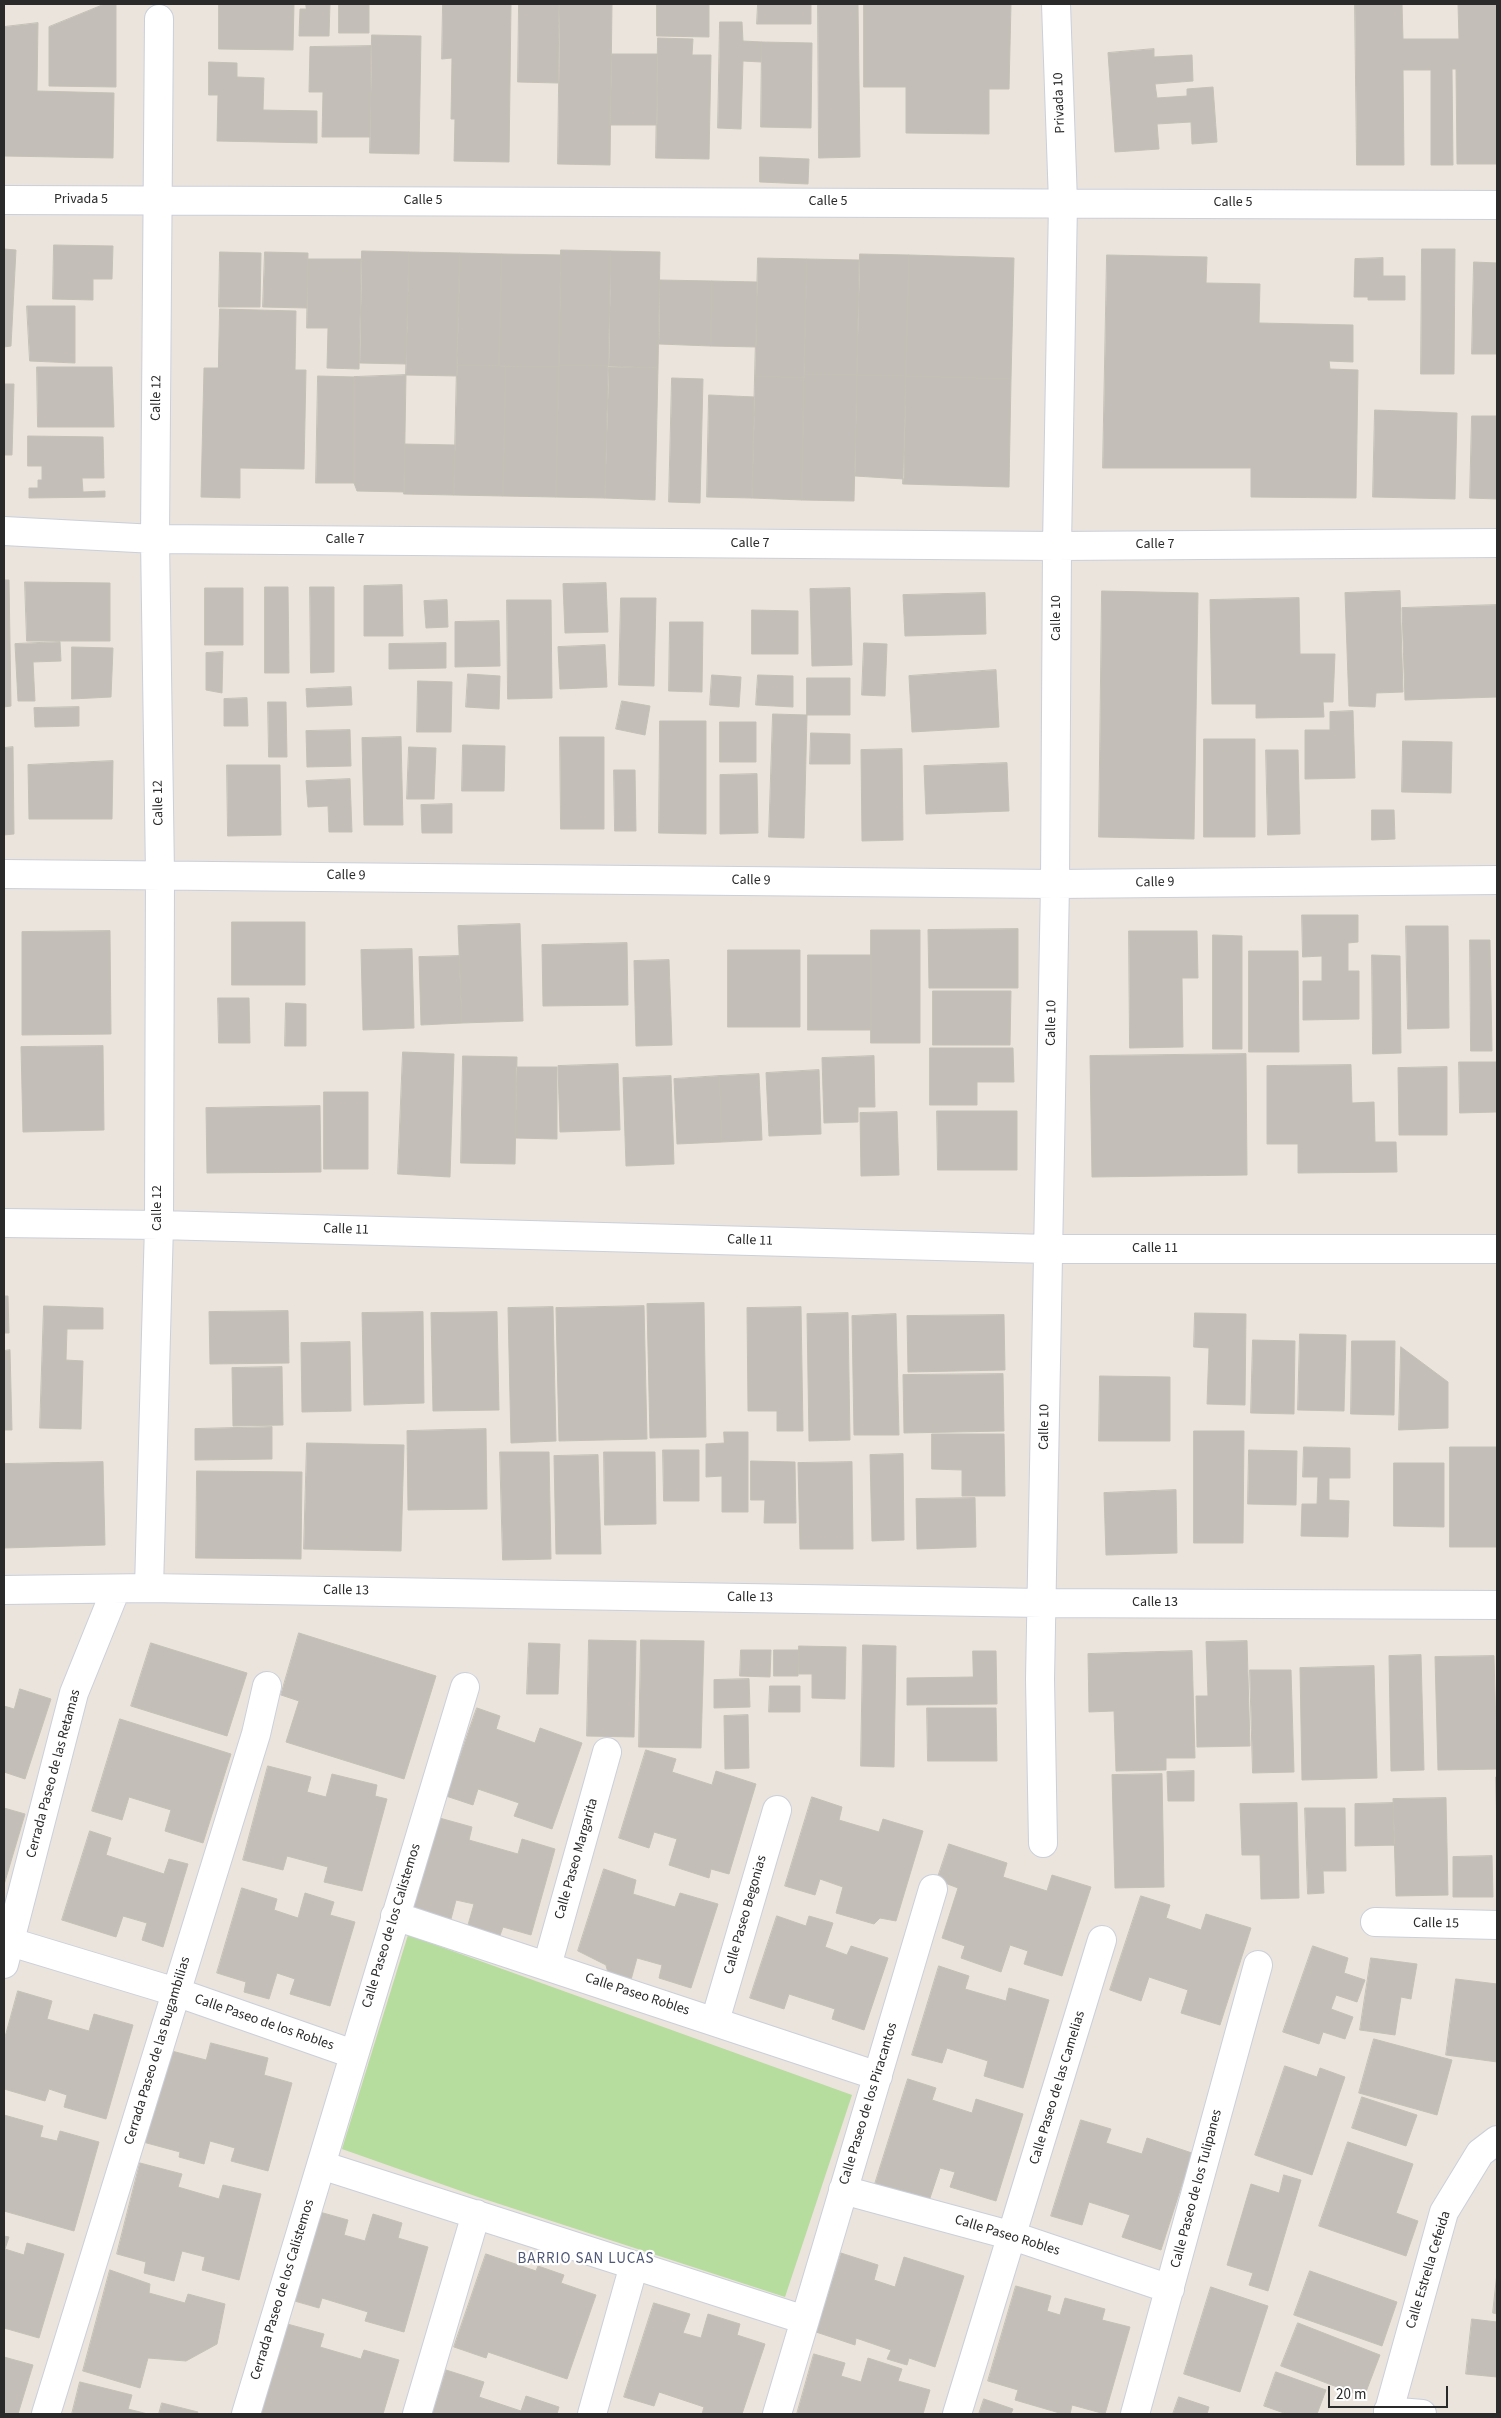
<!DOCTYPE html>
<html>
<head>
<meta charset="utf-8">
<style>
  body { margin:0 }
  #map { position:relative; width:1501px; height:2418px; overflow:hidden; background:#eae4dd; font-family:"Source Sans 3",sans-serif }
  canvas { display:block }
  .frame { position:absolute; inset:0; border:5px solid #2a2a2a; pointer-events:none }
  .scale { position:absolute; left:1328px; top:2386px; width:120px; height:22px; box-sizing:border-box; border:2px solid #2a2a2a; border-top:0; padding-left:6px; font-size:15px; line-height:18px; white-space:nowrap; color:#2a2a2a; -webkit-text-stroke:4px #fff; paint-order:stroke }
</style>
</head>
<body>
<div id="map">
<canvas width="1501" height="2418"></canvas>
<div class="frame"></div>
<div class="scale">20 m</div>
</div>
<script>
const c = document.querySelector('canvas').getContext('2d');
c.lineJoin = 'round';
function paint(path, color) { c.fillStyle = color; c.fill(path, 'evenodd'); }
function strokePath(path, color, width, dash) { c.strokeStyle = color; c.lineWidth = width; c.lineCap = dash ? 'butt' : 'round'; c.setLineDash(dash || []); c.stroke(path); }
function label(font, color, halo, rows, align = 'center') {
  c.font = font + ' "Source Sans 3",sans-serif'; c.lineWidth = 4.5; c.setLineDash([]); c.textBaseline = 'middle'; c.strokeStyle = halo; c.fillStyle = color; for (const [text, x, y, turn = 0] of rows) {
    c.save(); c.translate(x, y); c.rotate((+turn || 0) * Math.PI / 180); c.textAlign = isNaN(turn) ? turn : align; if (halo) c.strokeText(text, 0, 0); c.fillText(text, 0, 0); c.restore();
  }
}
paint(new Path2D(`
  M408,1935L852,2095L785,2297L478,2197L342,2149Z`), '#b6dc9e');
const building = new Path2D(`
  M105,4H116V87L49,86V27Z
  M219,4H294L293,50L219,49Z
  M306,4H330L329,36H299L300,9H306Z
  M339,4H369V33H339Z
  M443,4H511L509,162L454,161L455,119H451L452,58L442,59Z
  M519,4H559L558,83L518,82Z
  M560,4H612L610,165L558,164Z
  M657,4H709V37L657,36Z
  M758,4H811V24H757Z
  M818,4H858L860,157L819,158Z
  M864,4H1011L1009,89H989V134L906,133V87H864Z
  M1355,4H1402L1403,39H1459L1458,4H1497V164H1457L1456,69H1452L1453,165H1431V70H1403L1404,165H1357Z
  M720,22H742L743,41L762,42L761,62L743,61L741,129L718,128Z
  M38,23L37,91L114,93L113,158L4,156V27Z
  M372,35L421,36L419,154L370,153Z
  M658,38L693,39L692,55H711L709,159L656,158Z
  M762,42L812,43L811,128L761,127Z
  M371,46L370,137H322L323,92H309L310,47Z
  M1154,49V57L1192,55L1193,81L1155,84L1157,98L1187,96V89L1213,87L1217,142L1192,144L1191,122L1157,124L1159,149L1115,152L1108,53Z
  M612,54H658L657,125H610Z
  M209,62L237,63V77L264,78L263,110L317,111V143L217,141L218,95H209Z
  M760,157L809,159L808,184L760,182Z
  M54,245L113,246L112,279H93V300L53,299Z
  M4,249L16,250L11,346L4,347Z
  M1422,249H1455L1454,374H1421Z
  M561,250L611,251L608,366L559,365Z
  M362,251L409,252L406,364L360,363Z
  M611,251L660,252L658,368L609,366Z
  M220,252L261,253L260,307H219Z
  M265,252L308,253L307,308L263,307Z
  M409,252L460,253L457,376L406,375Z
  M460,253L502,254L499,366L457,365Z
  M502,254L561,255L559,367L499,366Z
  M860,254L909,255L906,376L857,375Z
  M909,255L1014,258L1011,379L906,376Z
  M1107,255L1207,257L1206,283L1260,284L1259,323L1353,325V362L1329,361L1330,369L1358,370L1356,498L1251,497V468H1103Z
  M758,258L807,259L804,378L755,376Z
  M1383,258V276H1405V300H1368V297H1354L1355,259Z
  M308,259H361L359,369L327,368L328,328H307Z
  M807,259L859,260L857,375L804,374Z
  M1474,262L1497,263V354H1472Z
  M660,280L712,281L711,346L659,344Z
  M712,281L757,282L756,347L711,346Z
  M27,306H75V363L30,361Z
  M220,309L296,311L295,370H306L304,469L240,468V498L201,497L204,368H218Z
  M457,365L506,366L503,496L454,495Z
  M559,365L608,366L605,498L556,497Z
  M506,366L559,367L556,497L503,496Z
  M37,367H112L114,427H38Z
  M609,367L658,368L655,500L605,498Z
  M804,374L857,375L854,501L802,500Z
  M406,375L404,492L357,491L354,483V377Z
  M857,375L906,376L904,479L855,476Z
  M318,376L354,377V483H316Z
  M755,376L804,378L802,500L752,498Z
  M906,376L1011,379L1009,487L903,484Z
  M672,378L703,379L700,503L669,502Z
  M4,384H14L12,455H4Z
  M709,395L755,397L752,498L707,497Z
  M1375,410L1457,413L1455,499L1373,497Z
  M1472,416H1497V499L1470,498Z
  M28,436L103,437L104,478H82L83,492L105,491V497L29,498V488H38V480H42V466H28Z
  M405,444L455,445L454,495L404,494Z
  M4,580H9L11,706L4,707Z
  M25,582L110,583V641H27Z
  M606,583L608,632L565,633L563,584Z
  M402,585L403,636H364V586Z
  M265,587H288L289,673H265Z
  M310,587H334V672L311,673Z
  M205,588H243V645H205Z
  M850,588L852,665L812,666L810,589Z
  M1102,591L1198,593L1194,839L1099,837Z
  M1400,591L1403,692L1376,693L1375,707L1349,706L1345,593Z
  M985,593L986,634L905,636L903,595Z
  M621,598H656L654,686L619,685Z
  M1299,598L1300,654H1335L1333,702H1323L1324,717L1256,718V704H1212L1210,600Z
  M447,600L448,627L426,628L424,601Z
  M507,600H551L552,698L508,699Z
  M1497,605V697L1405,700L1402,608Z
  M752,610L798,611V654H752Z
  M499,621L500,666L455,667V622Z
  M670,622H703L702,692L669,691Z
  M60,642L61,661L33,662L35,701H18L15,644Z
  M446,643V668L389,669V644Z
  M864,643L887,644L885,696L862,695Z
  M605,645L607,687L560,689L558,647Z
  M72,647L113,648L111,697L72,699Z
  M223,652L222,693L206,690V653Z
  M996,670L999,727L912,732L909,676Z
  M468,674L500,676L499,709L466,707Z
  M712,675L741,677L739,707L710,705Z
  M758,675L793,676V707L756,705Z
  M807,678H850V715H807Z
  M418,681L452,682L451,732H417Z
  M351,687L352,705L307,707L306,689Z
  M247,698L248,726H224V699Z
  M622,701L650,706L645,735L616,729Z
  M268,702H286L287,757H269Z
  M79,707V726L35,727L34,708Z
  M1353,711L1355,778L1305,779V730H1330V712Z
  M773,714L807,715L804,838L769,837Z
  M660,721H706V834L659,833Z
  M720,722H756V762H720Z
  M350,730L351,766L307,767L306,731Z
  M811,733L850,734V764H810Z
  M401,737L403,825H364L362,738Z
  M560,737H604V829H561Z
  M1204,739H1255V837H1204Z
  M1403,741L1452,742L1451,793L1402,792Z
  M463,745L505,746L504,791H462Z
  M13,747L14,834L4,835V748Z
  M409,747L436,748L434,799H407Z
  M902,749L903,840L862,841L861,750Z
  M1266,750H1298L1300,834L1268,835Z
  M113,761L112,819H29L28,765Z
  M1007,763L1009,811L926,814L924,766Z
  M227,765H280L281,835L228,836Z
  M614,770H635L636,831H615Z
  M757,774L758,833L720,834V775Z
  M350,779L352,832H329L328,806L308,807L306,781Z
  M452,804V833H422L421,805Z
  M1372,810H1394L1395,839L1372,840Z
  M1302,915H1358V942L1348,943V971H1359V1019L1303,1020V981H1322V956L1303,957Z
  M232,922H305V985H232Z
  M520,924L523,1021L462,1023L458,926Z
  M1406,926H1448L1449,1028L1408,1029Z
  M1018,929V988H929L928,930Z
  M871,930H920V1043H871Z
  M110,931L111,1034L22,1035V932Z
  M1129,931H1197L1198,978H1182L1183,1047L1130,1048Z
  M1213,935L1242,936V1049H1213Z
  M1470,940H1490L1492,1051H1471Z
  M627,943L628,1005L543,1006L542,945Z
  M412,949L414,1028L363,1030L361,950Z
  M728,950H800V1027H728Z
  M1249,951H1298L1299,1052H1249Z
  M808,955H871V1030H808Z
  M1372,955L1400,956L1401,1053L1373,1054Z
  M459,956L462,1023L421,1025L419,957Z
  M669,960L672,1045L636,1046L634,961Z
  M933,991H1011L1010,1045H933Z
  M218,998H249L250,1043H219Z
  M286,1003L306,1004V1046H285Z
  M103,1046L104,1130L23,1132L21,1047Z
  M930,1048H1013L1014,1082H977V1105H930Z
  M403,1052L454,1054L450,1177L398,1174Z
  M1246,1054L1247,1175L1092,1177L1090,1056Z
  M463,1056L517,1057L515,1164L461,1163Z
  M874,1056L875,1107H858V1122L824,1123L822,1058Z
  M1459,1062H1496V1112L1460,1113Z
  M618,1064L620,1130L560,1132L558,1066Z
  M1351,1065L1352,1103L1374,1102L1375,1142H1396L1397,1172L1298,1173V1144H1267V1066Z
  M516,1067H557V1139L516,1138Z
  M1447,1067V1135H1399L1398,1068Z
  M819,1070L821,1134L769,1136L766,1073Z
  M759,1074L762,1140L722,1142L719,1076Z
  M671,1076L674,1164L626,1166L623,1078Z
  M719,1076L722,1142L677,1144L674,1079Z
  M324,1092H368V1169H324Z
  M320,1106L321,1172L207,1173L206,1108Z
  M937,1111H1017V1170H938Z
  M897,1112L899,1175L861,1176L860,1113Z
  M4,1296H8L9,1333H4Z
  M704,1303L706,1437L650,1438L647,1304Z
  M44,1306L103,1308V1329H67L66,1360L83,1361L81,1429L40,1428Z
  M644,1306L647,1439L559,1441L556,1308Z
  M553,1307L556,1441L511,1443L508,1308Z
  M801,1307L803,1431H777V1411H748L747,1308Z
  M288,1311L289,1363L210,1364L209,1312Z
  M423,1312L424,1403L364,1405L362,1313Z
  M497,1312L499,1410L433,1411L431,1313Z
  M848,1313L850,1440L809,1441L807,1314Z
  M1195,1313L1246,1314L1245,1405L1207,1404L1209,1348L1194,1347Z
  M896,1314L899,1435H854L852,1316Z
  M1004,1315L1005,1370L908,1372L907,1316Z
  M1300,1334L1346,1335L1344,1411L1298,1410Z
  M1253,1340L1295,1341L1294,1414L1251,1413Z
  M1352,1341H1395L1394,1415L1351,1414Z
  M350,1342L351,1411L302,1412L301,1343Z
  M1401,1347L1448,1382V1428L1399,1430Z
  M10,1350L12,1430H4V1351Z
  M282,1367L283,1425L233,1426L232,1368Z
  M1003,1374L1004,1431L904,1433L903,1375Z
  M1100,1376L1170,1377V1441H1099Z
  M272,1427V1459L195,1460V1429Z
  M486,1429L487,1509L408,1510L407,1431Z
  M1194,1431H1244L1243,1543H1194Z
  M724,1432H748V1512H722V1476L706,1477V1444L724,1443Z
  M932,1434H1004L1005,1496H962V1470L932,1469Z
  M307,1443L404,1445L401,1551L304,1549Z
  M1304,1447L1350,1448V1478H1329V1500L1349,1501L1348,1537L1301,1536L1302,1504H1317L1318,1477H1303Z
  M1450,1447H1497V1547H1450Z
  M663,1450H699V1501H664Z
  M1249,1450L1297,1451L1296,1505L1248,1504Z
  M500,1452H549L551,1559L503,1560Z
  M604,1452H655L656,1524L605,1525Z
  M903,1454L904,1540L872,1541L870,1455Z
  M598,1455L601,1554H556L554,1456Z
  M751,1461L795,1462L796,1523H764L765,1500H751Z
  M103,1462L105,1545L4,1548V1464Z
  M852,1462L853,1549H800L798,1463Z
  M1394,1463H1444V1527L1394,1526Z
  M197,1471L302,1472L301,1559L196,1558Z
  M1176,1490L1177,1553L1106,1555L1104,1493Z
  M975,1498L976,1547L917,1549L916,1499Z
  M299,1633L436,1676L404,1779L286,1742L299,1701L281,1695Z
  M589,1640L636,1641L634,1737L587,1736Z
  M641,1640L704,1641L701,1748L639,1747Z
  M1247,1641L1250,1746L1197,1747L1196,1696H1208L1206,1642Z
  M151,1643L247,1673L227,1736L131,1706Z
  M529,1643L560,1644L558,1694H527Z
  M863,1645L896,1646L894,1767L861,1766Z
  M799,1646L846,1647L845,1699L812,1698V1674H799Z
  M741,1650H771L770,1677L740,1676Z
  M774,1650H799L798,1676H774Z
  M973,1651H996L997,1704L907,1705V1678L973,1677Z
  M1192,1651L1195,1758H1166V1770L1116,1771L1114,1711L1089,1712L1088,1654Z
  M1421,1655L1424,1770L1391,1771L1389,1656Z
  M1494,1656L1497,1769L1438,1770L1435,1657Z
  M1374,1666L1377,1778L1302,1780L1300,1668Z
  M1250,1670H1291L1294,1772L1253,1773Z
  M749,1679L750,1707L714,1708V1680Z
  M770,1686H800V1712H769Z
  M20,1689L51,1699L25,1779L4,1772V1706L14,1709Z
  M477,1708L500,1716L496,1729L535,1743L540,1728L582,1743L552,1829L514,1816L519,1803L478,1789L473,1805L446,1796Z
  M927,1708H996L997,1761H928Z
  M748,1715L749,1768L725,1769L724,1716Z
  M120,1719L231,1754L203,1843L165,1831L171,1810L129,1797L122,1820L92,1811Z
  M646,1750L676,1759L672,1772L712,1785L716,1771L756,1784L729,1874L711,1869L709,1878L669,1865L677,1839L654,1832L649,1848L619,1838Z
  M268,1766L311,1777L307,1792L326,1797L332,1774L377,1785L375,1796L387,1799L362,1891L324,1882L328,1867L287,1856L283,1870L243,1860Z
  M1194,1771V1801H1168L1167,1772Z
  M1162,1774L1164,1887L1115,1888L1112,1775Z
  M1496,1777H1497V1830Z
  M812,1797L842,1807L839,1820L879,1832L883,1819L923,1831L896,1921L880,1918L874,1924L836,1913L843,1887L820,1879L815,1895L785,1886Z
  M1446,1798L1448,1895L1396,1896L1393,1799Z
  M1297,1803L1299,1898L1261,1899L1260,1855H1242L1240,1804Z
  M1393,1803L1395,1845L1355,1846V1804Z
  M4,1808L25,1814L4,1885Z
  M1305,1808H1345L1346,1871H1323L1324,1893L1308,1894Z
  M436,1817L472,1827L469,1840L518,1854L522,1839L555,1849L531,1935L503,1927L498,1941L466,1932L474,1904L456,1900L451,1919L411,1907Z
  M90,1831L111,1838L106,1855L164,1874L169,1859L188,1864L163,1947L142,1940L147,1923L123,1916L116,1937L62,1920Z
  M949,1844L1007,1863L1003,1877L1047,1891L1052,1875L1091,1887L1062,1976L1024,1964L1028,1951L1010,1945L1001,1972L961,1958L965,1946L942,1938L958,1888L937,1880Z
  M1492,1856L1493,1897H1453V1857Z
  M604,1869L636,1880L633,1894L675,1907L680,1893L718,1904L691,1988L659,1978L662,1965L637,1958L629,1987L610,1982L606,1965L578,1951Z
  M242,1888L277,1899L274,1910L298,1918L305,1893L334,1902L330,1915L355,1922L330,2006L290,1994L295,1979L277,1973L269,1999L244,1992L246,1982L217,1973Z
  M1141,1896L1170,1905L1166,1918L1201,1930L1206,1914L1251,1928L1220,2025L1181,2013L1188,1990L1149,1977L1141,2001L1110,1990Z
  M777,1916L806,1926L809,1916L833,1923L825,1947L847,1955L851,1946L888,1958L864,2030L832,2019L835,2009L789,1994L784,2009L750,1998Z
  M1313,1946L1348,1958L1344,1973L1365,1980L1357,2002L1336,1995L1331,2009L1353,2017L1345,2039L1323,2032L1319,2044L1283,2032Z
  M1371,1958L1417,1964L1411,1999L1401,1997L1395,2035L1360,2030Z
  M939,1966L969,1976L965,1989L1006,2001L1009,1988L1049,2000L1023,2088L984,2076L988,2061L947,2048L942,2063L912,2055Z
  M1456,1979L1497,1984V2062L1446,2055Z
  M18,1991L52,2001L47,2019L89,2031L94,2014L133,2025L106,2119L64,2107L67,2095L49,2089L45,2101L4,2089V2041Z
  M1374,2039L1452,2060L1437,2115L1359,2093Z
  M211,2043L268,2058L264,2075L292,2083L268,2171L231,2161L235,2148L210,2141L204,2164L179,2157L180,2152L143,2142L168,2050L206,2060Z
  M1285,2066L1317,2077L1320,2068L1345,2077L1312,2175L1255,2155Z
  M908,2079L936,2088L932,2100L972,2113L976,2099L1023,2114L996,2201L950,2187L955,2172L940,2168L929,2201L875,2184Z
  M1362,2097L1417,2115L1406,2146L1352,2128Z
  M4,2115L43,2126L40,2137L57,2141L60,2131L99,2142L74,2231L4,2211Z
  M1081,2120L1111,2129L1106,2143L1142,2154L1147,2138L1192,2153L1161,2250L1122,2237L1130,2215L1089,2202L1082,2225L1051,2216Z
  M1348,2142L1413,2164L1396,2213L1418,2221L1406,2256L1319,2226Z
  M140,2163L182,2174L178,2187L219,2199L223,2185L261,2194L239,2280L202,2270L205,2257L182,2251L174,2281L144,2273L146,2262L117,2254Z
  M1284,2175L1301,2180L1268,2291L1249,2285L1253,2273L1227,2265L1251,2184L1279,2193Z
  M309,2209L348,2220L344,2235L365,2241L373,2214L402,2223L398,2238L428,2247L404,2332L365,2321L368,2312L322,2298L319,2308L284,2298Z
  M4,2236L9,2237L5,2249L24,2255L27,2243L64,2254L39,2338L4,2328Z
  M841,2253L878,2265L874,2280L895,2287L904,2257L964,2276L935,2367L909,2358L907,2365L887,2359L891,2350L856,2338L855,2345L816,2332Z
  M486,2254L536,2271L538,2266L564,2275L561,2283L596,2295L567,2379L488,2352L486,2358L454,2347Z
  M110,2270L150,2284L149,2293L185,2303L188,2294L225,2304L217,2344L186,2361L148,2358L140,2388L83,2371Z
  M1310,2271L1397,2302L1382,2346L1294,2315Z
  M1497,2273V2314L1493,2313Z
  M1016,2286L1051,2296L1047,2311L1060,2315L1065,2298L1105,2309L1102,2320L1130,2327L1105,2414L1072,2405L1070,2414H1063L1015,2400L1018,2390L988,2381Z
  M1211,2287L1268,2306L1240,2392L1184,2374Z
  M654,2303L690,2314L683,2333L701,2338L708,2314L740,2324L737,2335L765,2344L742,2414H702L704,2407L659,2392L654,2406L624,2397Z
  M1472,2319L1497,2322V2377L1466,2374Z
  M280,2322L324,2334L320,2347L361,2359L364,2350L399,2360L383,2414H265L254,2411Z
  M1298,2323L1380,2355L1364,2397L1281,2366Z
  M814,2354L845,2363L841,2376L861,2382L868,2358L902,2369L898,2381L930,2390L923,2414H797Z
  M4,2357L33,2365L18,2414H4Z
  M446,2370L484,2382L479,2397L521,2411L526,2396L559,2407L557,2414H432Z
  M1276,2372L1326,2390L1317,2414H1287L1264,2406Z
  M80,2382L132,2395L128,2409L148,2414H72Z
  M1179,2397L1209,2407L1207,2414H1173Z
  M984,2399L1013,2409L1011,2414H979Z
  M162,2403L198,2412L197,2414H159Z`);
paint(building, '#c3bfb8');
strokePath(building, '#c5c0b7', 1);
const minor = new Path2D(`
  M4,200L1497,205
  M4,531L155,539L1057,546L1497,543
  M4,874L1055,884L1497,880
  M4,1223L159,1225L1048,1249H1497
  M149,1588L159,1225L160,874L155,539L159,19
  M4,1590L149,1588L1042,1603L1497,1605
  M1043,1843L1040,1679L1055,884L1057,546L1063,202L1056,4
  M395,1916L878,2076
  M1375,1922L1497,1925
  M4,1940L176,1992L353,2054
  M4,1964L74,1693L116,1589
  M547,1966L607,1752
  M715,2021L777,1810
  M321,2165L805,2320
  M843,2190L1013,2236L1170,2289
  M1388,2411L1422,2414
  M46,2414L256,1734L267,1686
  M246,2414L465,1687
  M417,2414L476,2214
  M592,2414L634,2265
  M777,2414L933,1889
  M957,2414L1102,1940
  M1135,2414L1258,1965
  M1388,2414L1444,2212L1480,2153L1497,2140`);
strokePath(minor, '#cbcfda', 30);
strokePath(minor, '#fff', 28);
label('14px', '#2a2a2a', '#fff', [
  ["Privada 10",1060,103,-92],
  ["Privada 5",81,200],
  ["Calle 5",423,201],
  ["Calle 5",828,202],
  ["Calle 5",1233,203],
  ["Calle 12",157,398,-89],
  ["Calle 7",345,540],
  ["Calle 7",750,544],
  ["Calle 7",1155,545],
  ["Calle 10",1057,618,-90],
  ["Calle 12",159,803,-91],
  ["Calle 9",346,876,1],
  ["Calle 9",751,881,1],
  ["Calle 9",1155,883,-1],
  ["Calle 10",1052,1023,-89],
  ["Calle 12",158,1208,-90],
  ["Calle 11",346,1230,2],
  ["Calle 11",750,1241,2],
  ["Calle 11",1155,1249],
  ["Calle 10",1045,1427,-89],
  ["Calle 13",346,1591,1],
  ["Calle 13",750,1598,1],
  ["Calle 13",1155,1603],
  ["Cerrada Paseo de las Retamas",54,1774,-75],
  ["Calle Paseo Margarita",577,1859,-74],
  ["Calle Paseo Begonias",746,1915,-74],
  ["Calle 15",1436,1924,1],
  ["Calle Paseo de los Calistemos",392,1926,-73],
  ["Calle Paseo Robles",637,1995,18],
  ["Calle Paseo de los Robles",264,2023,19],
  ["Cerrada Paseo de las Bugambilias",158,2051,-73],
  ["Calle Paseo de las Camelias",1058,2088,-73],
  ["Calle Paseo de los Piracantos",869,2104,-73],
  ["Calle Paseo de los Tulipanes",1197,2189,-75],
  ["Calle Paseo Robles",1007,2236,17],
  ["Calle Estrella Cefeida",1429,2270,-73],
  ["Cerrada Paseo de los Calistemos",283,2290,-73]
]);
c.letterSpacing = '1px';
label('15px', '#4e5776', '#fff', [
  ["BARRIO SAN LUCAS",586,2260]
]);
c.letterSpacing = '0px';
</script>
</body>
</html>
